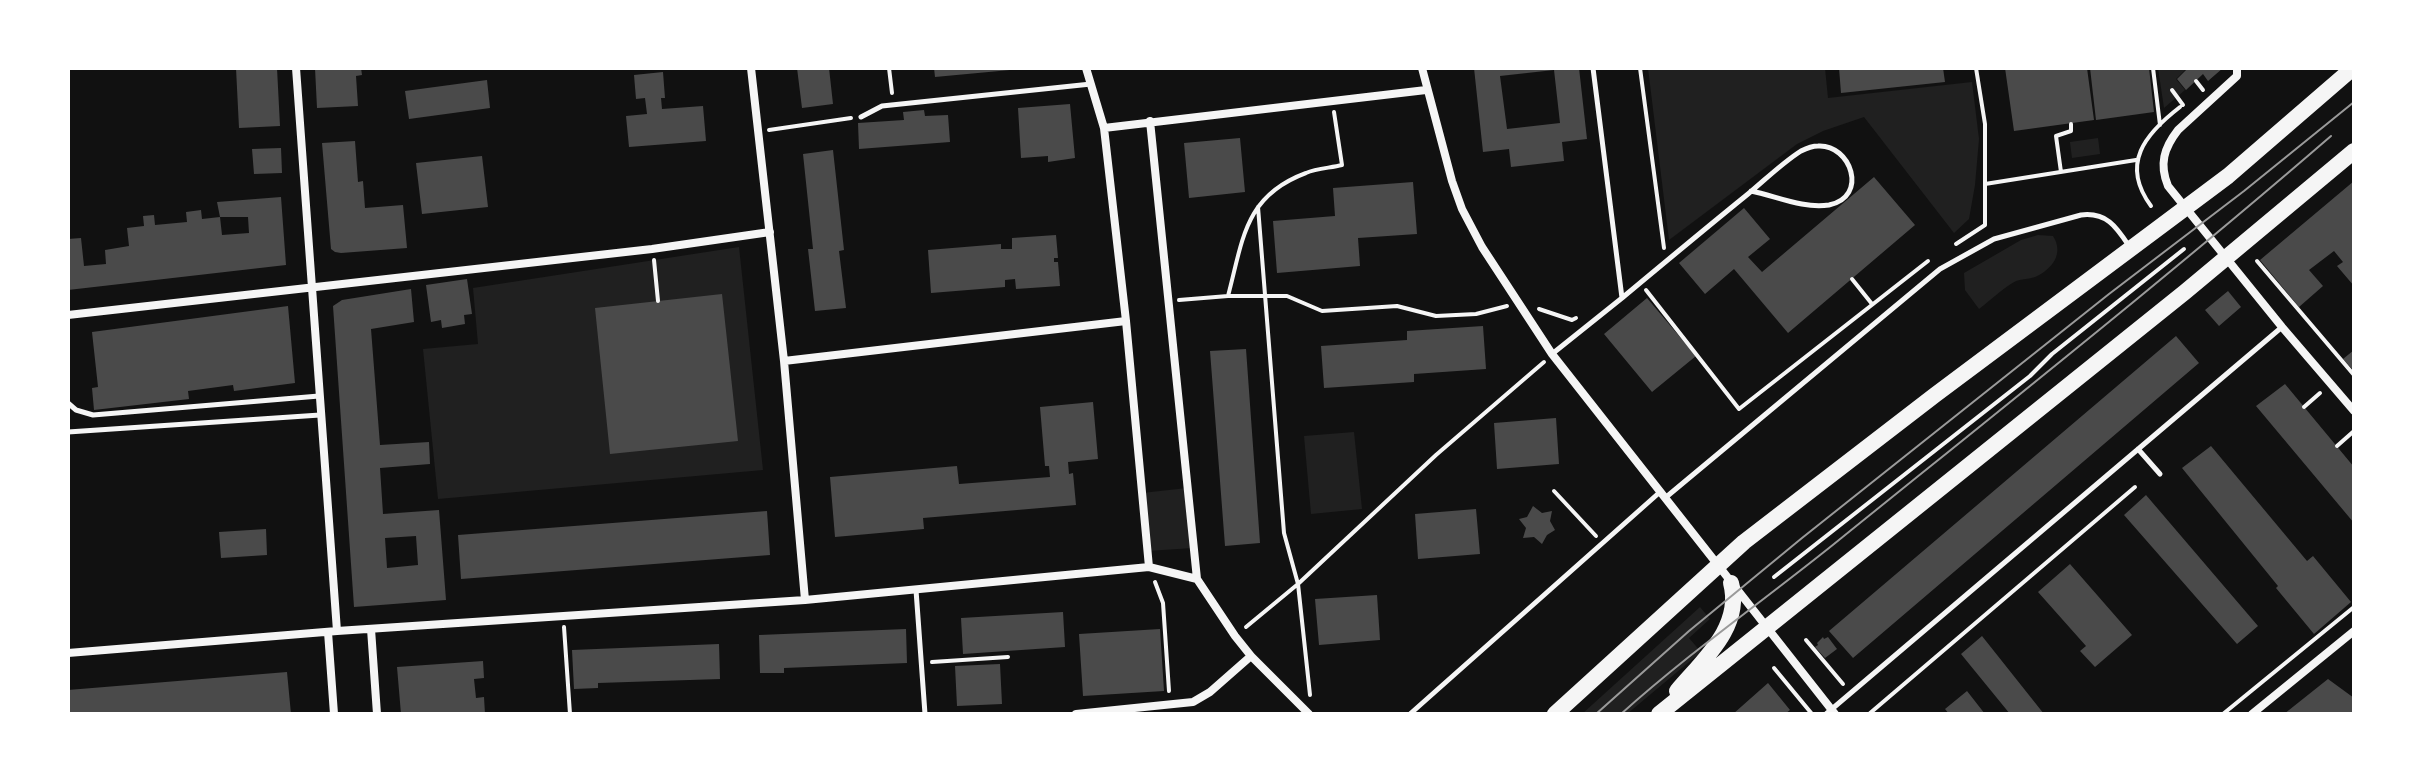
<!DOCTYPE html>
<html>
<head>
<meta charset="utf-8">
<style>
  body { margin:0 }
  #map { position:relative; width:2422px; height:782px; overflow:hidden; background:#111; font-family:"Crimson Pro",serif }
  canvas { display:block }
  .frame { position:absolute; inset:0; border:70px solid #fff; pointer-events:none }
</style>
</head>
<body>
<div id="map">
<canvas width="2422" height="782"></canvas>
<div class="frame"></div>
</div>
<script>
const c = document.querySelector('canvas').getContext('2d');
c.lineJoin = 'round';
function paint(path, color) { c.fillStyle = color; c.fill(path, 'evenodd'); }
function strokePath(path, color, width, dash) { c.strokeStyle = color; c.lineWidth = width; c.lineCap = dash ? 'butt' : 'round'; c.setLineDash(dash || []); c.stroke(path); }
paint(new Path2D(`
  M1648,68H1825L1828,98L1972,82L1979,139L1975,185L1969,219L1954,233L1864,117L1823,131L1797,144L1669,240Z
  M2158,68L2186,69L2176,79L2185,90L2164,108Z
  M2098,138L2100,154L2072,158L2070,142Z
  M2038,235L2053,236C2064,253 2053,269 2035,277C2029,279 2022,279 2016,281C2003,288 1991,300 1979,309L1965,290L1964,273L2021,240Z
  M739,247L763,470L438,499L423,349L478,344L473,288Z
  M1354,432L1362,509L1311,514L1304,436Z
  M1187,488L1193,548L1147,551L1142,493Z
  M1700,607L1710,619L1689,638L1701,652L1627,714H1582Z`), '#202020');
paint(new Path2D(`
  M236,68H277L280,126L239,128Z
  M315,68H361L362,75L356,76L358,106L317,108Z
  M797,68H829L833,104L802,108Z
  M934,68H1010V70L935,77Z
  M1474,68H1579L1587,139L1562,142L1564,161L1511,167L1509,149L1483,152ZM1554,70L1560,123L1507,129L1500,76Z
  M1839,68H1943L1945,82L1841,93Z
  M2005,68H2087L2094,120L2014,131Z
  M2090,68H2149L2154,112L2096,120Z
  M2188,68H2223L2208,81L2203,74L2186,90L2177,79Z
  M663,72L665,98H661L662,109L703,106L706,141L629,147L626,116L647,114L645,98L636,99L634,75Z
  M487,80L490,108L409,119L405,91Z
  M1070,104L1075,158L1048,162V156L1021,158L1018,108Z
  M924,110L925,116L948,115L950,142L859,149L858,123L904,120L903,112Z
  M1240,138L1245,192L1189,198L1184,143Z
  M355,141L358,182L363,181L365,208L403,205L407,248L341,253L335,252L331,249L322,143Z
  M281,148L282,173L254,174L252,149Z
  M833,150L844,250L839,251L846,308L815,311L808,249H813L803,154Z
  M482,156L488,207L422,214L416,163Z
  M1874,177L1915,225L1788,333L1734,269L1705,294L1679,263L1744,208L1770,239L1748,257L1762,272Z
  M2354,181V286L2337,266L2343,262L2334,251L2309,270L2323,286L2299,307L2260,260Z
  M1413,182L1417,234L1358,238L1360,266L1277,273L1273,221L1335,216L1333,188Z
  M281,197L286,265L68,290V239L81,238L84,266L106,264L105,250L129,246L127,228L144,226L143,216L154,215L155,225L187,222L186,212L201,210L202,219L220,217L222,235L249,233L248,217H220L217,202Z
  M1056,235L1058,258H1054V262H1058L1060,286L1016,289L1015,279L1005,280V287L931,293L928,250L1001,244V249H1012V238Z
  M467,279L472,314L464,315L465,324L442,328L441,320L431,322L426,285Z
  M411,289L414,322L371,329L380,445L429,442L430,464L380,468L383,514L439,510L446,600L354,607L333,306L342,300ZM416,536L418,565L387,568L385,538Z
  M2228,291L2241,307L2219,326L2205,310Z
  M722,294L738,441L610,454L595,308Z
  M1647,298L1696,356L1652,392L1604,334Z
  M288,306L295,383L234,391L233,385L188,391L189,399L94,410L92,388L98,387L92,332Z
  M1483,326L1486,369L1414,374V382L1324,388L1321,346L1407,340V331Z
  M2176,336L2199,363L1853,658L1829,631Z
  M1246,349L1260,543L1225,546L1210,351Z
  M2354,350V371L2343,359Z
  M2285,384L2354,467V523L2256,406Z
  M1093,402L1098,459L1068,462L1069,474L1073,473L1076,505L923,518L924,529L835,537L830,477L957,466L959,484L1050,477L1049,466H1045L1040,407Z
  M1556,418L1559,464L1497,469L1494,423Z
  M2211,446L2307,561L2313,556L2351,602L2314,634L2276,588L2278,586L2182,468Z
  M2146,495L2258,626L2237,644L2124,515Z
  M1533,506L1542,513L1552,511L1550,521L1555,530L1547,535L1542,544L1534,537L1523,538L1526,528L1519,519L1527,517Z
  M1476,509L1480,554L1418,559L1415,514Z
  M767,511L770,555L461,579L458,535Z
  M266,529L267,555L221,558L219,532Z
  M2070,564L2132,635L2095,667L2080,651L2086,646L2038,592Z
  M1377,595L1380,640L1319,645L1315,599Z
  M1063,612L1065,647L963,654L961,618Z
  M906,629L907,663L784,668V673H760L759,635Z
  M1160,629L1164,691L1083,696L1079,634Z
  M1982,636L2044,714H2010L1961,654Z
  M1823,637L1824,639L1828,637L1837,649L1825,658L1815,647L1818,645L1817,643Z
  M719,644L720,679L598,683V688L574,689L572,650Z
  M483,661L484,678L474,679L476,698L484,697L485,714H401L397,667Z
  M1000,664L1002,704L957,706L955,666Z
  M287,672L291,714H68V690Z
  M2328,679L2354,698V714H2284Z
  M1768,683L1790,710L1785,714H1733Z
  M1967,691L1985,714H1949L1945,709Z`), '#4a4a4a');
strokePath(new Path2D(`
  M889,68L892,93
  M1640,68L1664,248
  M2153,68L2160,125
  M2196,81L2203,90
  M2172,90L2183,105
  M1334,112L1342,165C1331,168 1317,168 1306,173C1244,196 1243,240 1228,296H1287L1322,311L1397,306L1436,316L1476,314L1507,306
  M769,130L851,118
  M2061,172L2056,136L2071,131V124
  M1985,184L2136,160
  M2151,206C2120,164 2145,134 2180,107
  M1258,207L1284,533L1298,584L1310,695
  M1956,244L1985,225V124L1976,68
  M654,260L658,301
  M2257,261L2354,375
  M1852,279L1872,304
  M1646,290L1739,409L1928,261
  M1179,300L1228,296
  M1539,309L1572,320L1576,318
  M2304,407L2320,393
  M2337,446L2354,431
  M1554,491L1596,536
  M1774,577L2030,376L2052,354L2184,249
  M1155,582L1163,603L1169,691
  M564,627L570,714
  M1246,627L1298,584L1436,455L1544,362
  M1806,640L1843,684
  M932,662L1008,657
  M1774,668L1812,714
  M1869,714L2135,487
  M2223,714L2354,607`), '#f5f5f5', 4);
strokePath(new Path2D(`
  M861,117L882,106L1091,84
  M1622,298C1664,263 1706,228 1748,194C1765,180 1782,163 1801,151C1805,149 1813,146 1818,146C1851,144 1869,197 1829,205C1803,209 1776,196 1751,191
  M1552,354L1622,298L1593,68
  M68,403L76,410L93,415L319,396
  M68,432L320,415
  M2138,449L2160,474
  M1665,498L1940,269L1994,239L2081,215C2106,212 2116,226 2129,246
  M916,590L925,714
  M1410,714L1660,492
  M1826,714L2282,327`), '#f5f5f5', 5);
strokePath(new Path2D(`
  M296,68L337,631
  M751,68L784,361L805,600
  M1086,68L1104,128L1126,321L1149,567
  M1422,68L1452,181L1462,209L1482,247L1552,354L1835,714
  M2237,68V76L2178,130C2164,148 2159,164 2168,186L2282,327L2354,411
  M1150,121L1197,579L1235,636L1251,656L1309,714
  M1104,128L1426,90
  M68,315L652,249L770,232
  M784,361L1126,321
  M371,629L377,714
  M328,632L334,714
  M68,653L337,631L805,600L1149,567L1197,579
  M1076,714L1193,702L1210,692L1251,656
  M2252,714L2354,631`), '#f5f5f5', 8);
strokePath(new Path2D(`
  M1677,691C1702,661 1743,627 1731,583
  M1555,714L1744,542L1935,395L2228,176L2353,68
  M1659,714L2185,292L2354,151`), '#f5f5f5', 16);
strokePath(new Path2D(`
  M1596,714L1689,631L1802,538L2109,294L2244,191L2354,102
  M1621,714C1689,653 1763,601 1834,544C2001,409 2169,276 2331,136`), '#9a9a9a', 2);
</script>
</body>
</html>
